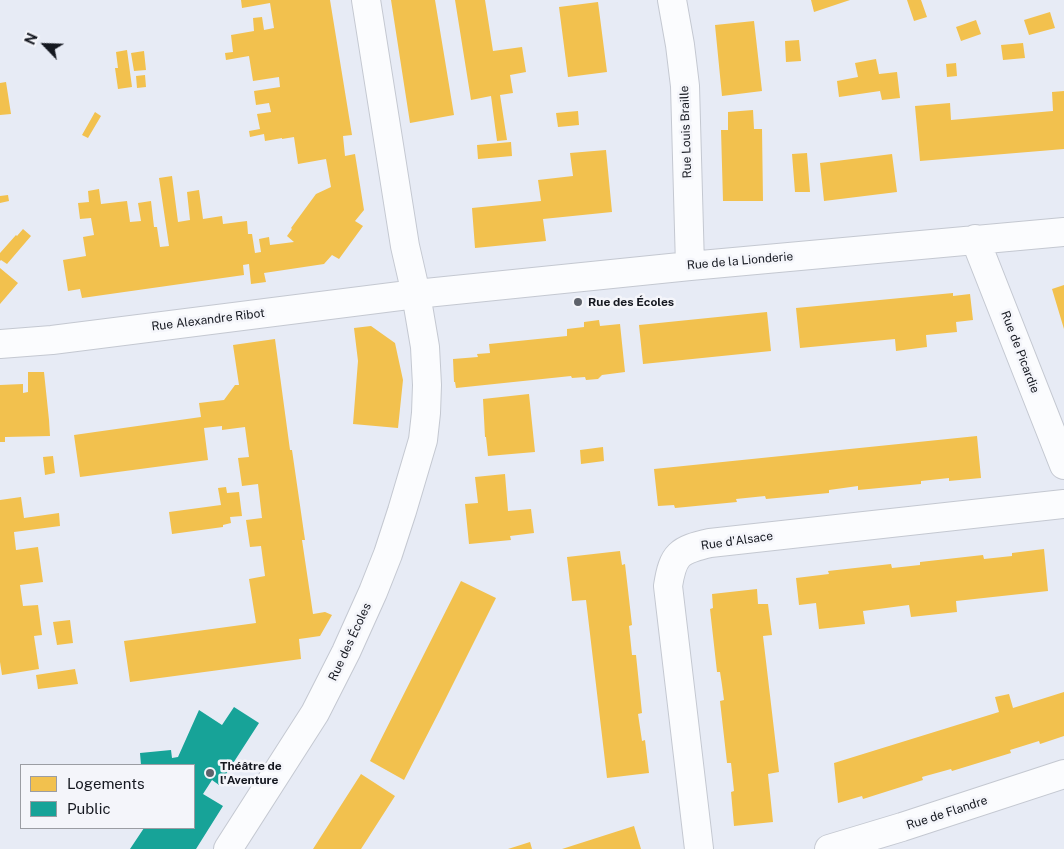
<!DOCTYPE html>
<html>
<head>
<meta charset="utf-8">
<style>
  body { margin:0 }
  #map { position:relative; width:1064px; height:849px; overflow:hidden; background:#e7ebf5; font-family:"Public Sans",sans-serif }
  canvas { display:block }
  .legend { position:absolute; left:20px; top:764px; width:175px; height:65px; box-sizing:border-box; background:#f4f5fa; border:1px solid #9b9da3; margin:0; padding:6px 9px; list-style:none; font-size:15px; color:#151820 }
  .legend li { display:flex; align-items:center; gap:10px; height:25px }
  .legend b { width:25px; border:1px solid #9b9da3 }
  .north { position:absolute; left:20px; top:20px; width:50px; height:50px; -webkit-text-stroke:4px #f4f5fa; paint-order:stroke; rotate:294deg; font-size:14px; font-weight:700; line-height:20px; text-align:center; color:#151820 }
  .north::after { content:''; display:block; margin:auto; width:18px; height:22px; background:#151820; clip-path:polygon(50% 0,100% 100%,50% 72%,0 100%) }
</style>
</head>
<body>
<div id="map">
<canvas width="1064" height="849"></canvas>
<ul class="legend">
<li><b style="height:14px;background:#f2c14e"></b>Logements</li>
<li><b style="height:14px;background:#17a398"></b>Public</li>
</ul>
<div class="north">N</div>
</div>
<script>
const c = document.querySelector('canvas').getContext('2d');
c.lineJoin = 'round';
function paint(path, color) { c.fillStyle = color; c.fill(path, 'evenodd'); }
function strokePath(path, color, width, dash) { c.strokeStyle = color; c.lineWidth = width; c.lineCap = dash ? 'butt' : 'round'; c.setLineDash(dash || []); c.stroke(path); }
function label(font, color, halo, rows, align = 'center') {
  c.font = font + ' "Public Sans",sans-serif'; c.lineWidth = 5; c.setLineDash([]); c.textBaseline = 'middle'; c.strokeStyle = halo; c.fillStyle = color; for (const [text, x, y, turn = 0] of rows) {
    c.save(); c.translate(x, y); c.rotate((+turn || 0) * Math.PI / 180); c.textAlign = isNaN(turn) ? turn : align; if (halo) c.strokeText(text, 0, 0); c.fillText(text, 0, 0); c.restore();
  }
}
paint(new Path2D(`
  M241,0H330L352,135L343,136L345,156L355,154L364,210L355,221L363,226L339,259L332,255L324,264L264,273L266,282L251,284L249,264L243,265L244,275L82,298L80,289L68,291L63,260L86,256L83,237L94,235L91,218L80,219L78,203L89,202L88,191L99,189L101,204L127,201L130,222L141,221L138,203L151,201L154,227H157L160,247L169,246L159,178L172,176L178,222L190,220L187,192L199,190L203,219L222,216L223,224L247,221L248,234H252L255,253L261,252L259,239L269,237L270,245L294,242L287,236L292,229L291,228L316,194L331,187L326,159L298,164L294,137L282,139V138L265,141L264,134L250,137L249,131L260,129L257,114L271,112L269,103L256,105L254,91L280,87L279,77L253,81L249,56L226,60L225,53L233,52L231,35L254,31L253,18L262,17L264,30L274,28L270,3L242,8Z
  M391,0H435L454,115L410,123Z
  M455,0H485L493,51L522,47L526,72L510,75L513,93L500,95L507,140L497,141L491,96L471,100Z
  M811,0H850L814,12Z
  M907,0H921L927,17L914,21Z
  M598,2L607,72L568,77L559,7Z
  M1050,12L1055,28L1029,35L1024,20Z
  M976,20L981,34L961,41L956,27Z
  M754,21L762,91L722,96L715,25Z
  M799,40L801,61L786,62L785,41Z
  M1023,43L1025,58L1003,60L1001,45Z
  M127,50L132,87L118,89L115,68H118L116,52Z
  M144,51L146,70L134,71L131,53Z
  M876,59L879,74L897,72L900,98L882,100L880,91L839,97L837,81L858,77L855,63Z
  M956,63L957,76L947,77L946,64Z
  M145,75L146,87L137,88L136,76Z
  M6,82L11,114L0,115V83Z
  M1064,91V149L920,161L915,106L950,103L951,120L1053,111L1052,92Z
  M753,110L754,129H762L763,201H723L721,130H728V112Z
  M578,111L579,125L558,127L556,113Z
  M95,112L101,116L88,138L82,135Z
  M511,142L512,156L478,159L477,145Z
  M606,150L612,212L543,219L546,241L475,248L472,208L541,201L538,180L573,176L570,153Z
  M807,153L810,192H795L792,154Z
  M892,154L897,192L824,201L820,163Z
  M8,195L9,201L0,203V196Z
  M23,229L31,236L7,264L1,260L0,261V253L16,235L17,236Z
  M0,268L18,283L0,304Z
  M1064,285V329L1052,289Z
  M953,293V296L970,294L973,320L956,322L957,332L926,335L927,347L896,351L895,339L800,348L796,308Z
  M767,312L771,351L643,364L639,325Z
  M599,320L600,326L620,324L625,372L602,375L598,379L586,380L585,377L572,378L571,376L456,388L455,382H454L453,359L478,357L477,354L490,353L489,344L567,336V329L584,327V322Z
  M371,326L395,343L403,380L398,428L353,424L358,361L354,328Z
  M275,339L290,450H292L305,540H302L313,614L325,612L332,615L320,636L299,639L301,659L130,682L124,641L256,623L249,579L265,576L261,546L250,547L246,520L262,518L258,484L242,486L238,458L249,457L245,427L222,430V426L204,428L208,460L80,477L74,435L201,417L199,403L224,400L235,385H239L233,345Z
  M28,372H44L49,420L50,436L5,437V442H0V385L23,384V393L28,392Z
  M529,394L535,452L488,456L486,437H485L483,399Z
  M977,436L981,478L949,481V478L921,481V484L858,490V486L829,490V493L766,499L765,496L736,499L737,502L675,508L674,505L658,506L654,469Z
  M603,447L604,461L581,464L580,450Z
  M53,456L55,473L45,475L43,457Z
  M505,474L508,511L531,509L534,533L510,536L511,540L469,544L465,504L478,503L475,477Z
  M226,487L227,493L239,492L242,516L230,517L231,523L223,525V527L172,534L169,512L221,505L218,488Z
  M21,497L24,518L59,513L60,526L14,532L16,550L38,547L43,582L20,585L23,606L38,605L42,635L34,636L39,669L2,675L0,662V500Z
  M1044,549L1048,591L956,601L957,612L911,617L909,605L863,611L865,624L819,629L816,603L799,605L796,578L829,574L828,571L891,564L892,568L920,565V562L983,555L984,559L1012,556V553Z
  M620,551L622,565L625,564L632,625L629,626L632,655H636L642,713L638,714L642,741L645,740L649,773L607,778L586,600L572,601L567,557Z
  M461,581L496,598L440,710L404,780L370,761Z
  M757,589L758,604H768L772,635L763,636L779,772L768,774L773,822L734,826L731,792L734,791L731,763H727L720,701L724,700L722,685L720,672H717L710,609L713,608L712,594Z
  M70,620L73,643L57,645L53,622Z
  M75,669L78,684L38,689L36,675Z
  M1064,692V736L1040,744L1039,741L1010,750L1011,753L952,771L951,769L922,777L923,780L863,799L862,796L838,803L834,763L999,712L995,697L1009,694L1013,708Z
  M361,774L395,796L361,849H313Z
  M634,826L641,849H562Z
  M530,842L532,849H508Z`), '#f2c14e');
paint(new Path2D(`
  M234,707L259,723L219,785L212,780L203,794L223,806L196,849H130L144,828H194V765H141L140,753L171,750L172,758L178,757L199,710L222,725Z`), '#17a398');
const street = new Path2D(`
  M672,0L680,45L685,86L690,266
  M975,239L1064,465
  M0,344L52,340L416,294L690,266L1064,232
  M228,849L315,713L346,652L373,592L388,554L402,511L423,440L426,413L427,385L425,347L416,294L405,246L366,0
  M699,849L668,586C673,554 679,550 710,543L1064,504
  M829,849L902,827L1064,774`);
strokePath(street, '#c4c8d1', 30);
strokePath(street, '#fbfcfe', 28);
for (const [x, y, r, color] of [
  [578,302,5,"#5e626b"],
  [210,773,5,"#5e626b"]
]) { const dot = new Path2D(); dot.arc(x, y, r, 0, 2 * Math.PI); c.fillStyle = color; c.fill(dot); strokePath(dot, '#f4f5fa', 2); }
label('12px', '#151820', '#f4f5fa', [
  ["Rue Louis Braille",686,132,-92],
  ["Rue de la Lionderie",740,261,-5],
  ["Rue Alexandre Ribot",208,320,-7],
  ["Rue de Picardie",1020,352,69],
  ["Rue d'Alsace",737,541,-8],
  ["Rue des Écoles",350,642,-65],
  ["Rue de Flandre",947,813,-18]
]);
label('bold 12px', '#151820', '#f4f5fa', [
  ["Rue des Écoles",588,302],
  ["Théâtre de",220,766],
  ["l'Aventure",220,780]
], 'left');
</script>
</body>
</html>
